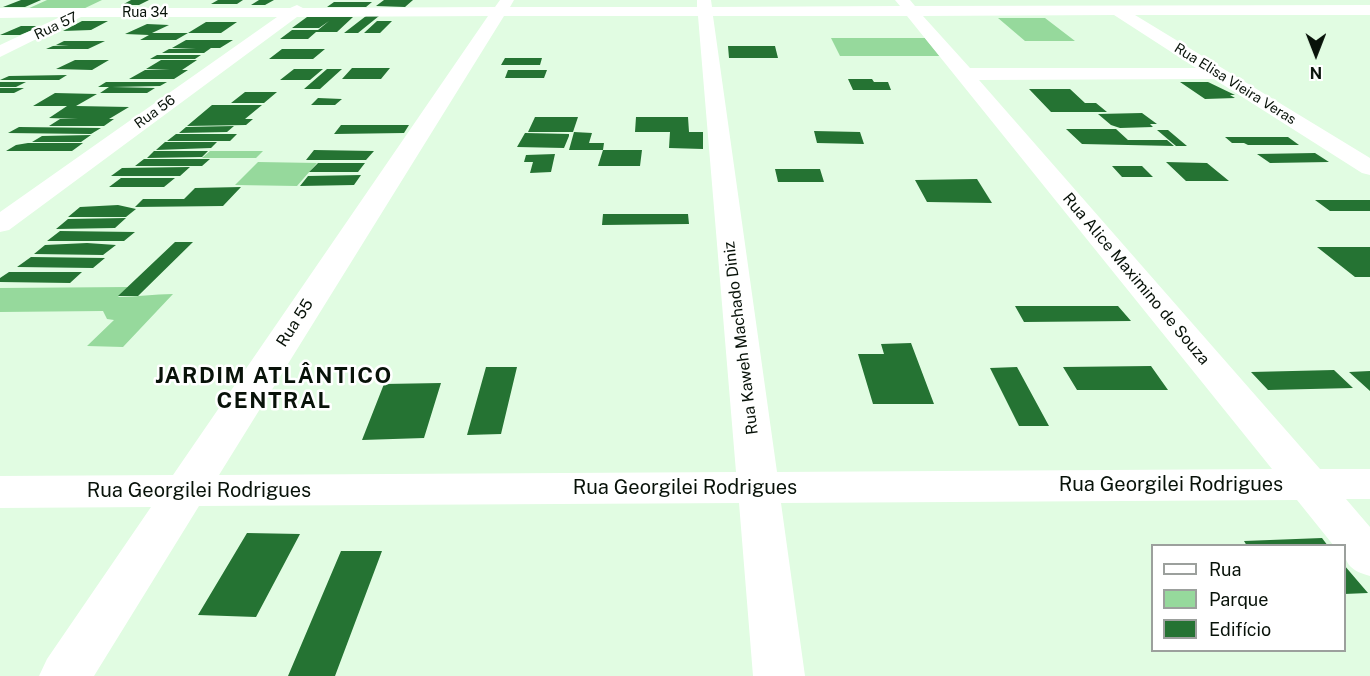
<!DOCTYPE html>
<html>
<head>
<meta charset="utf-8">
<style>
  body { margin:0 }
  #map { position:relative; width:1370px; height:676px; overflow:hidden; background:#e1fce2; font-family:"Public Sans",sans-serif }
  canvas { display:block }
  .legend { position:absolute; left:1151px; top:544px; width:195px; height:108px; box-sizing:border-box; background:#fff; border:2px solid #9ca09d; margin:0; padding:8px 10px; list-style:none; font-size:18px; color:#081209 }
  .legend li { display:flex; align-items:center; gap:12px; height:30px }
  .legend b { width:30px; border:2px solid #9ca09d }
  .north { position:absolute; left:1286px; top:24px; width:60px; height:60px; -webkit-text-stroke:4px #fff; paint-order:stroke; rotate:180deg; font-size:16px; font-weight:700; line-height:24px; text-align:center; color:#081209 }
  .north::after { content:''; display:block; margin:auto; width:21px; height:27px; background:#081209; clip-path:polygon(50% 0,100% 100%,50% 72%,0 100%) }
</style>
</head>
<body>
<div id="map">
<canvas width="1370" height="676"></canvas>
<ul class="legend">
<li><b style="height:8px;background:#fff"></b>Rua</li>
<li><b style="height:16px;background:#96d99c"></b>Parque</li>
<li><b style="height:16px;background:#257333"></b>Edifício</li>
</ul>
<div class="north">N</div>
</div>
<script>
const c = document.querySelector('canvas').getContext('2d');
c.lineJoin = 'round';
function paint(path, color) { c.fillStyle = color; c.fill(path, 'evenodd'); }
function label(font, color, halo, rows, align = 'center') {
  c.font = font + ' "Public Sans",sans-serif'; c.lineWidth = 5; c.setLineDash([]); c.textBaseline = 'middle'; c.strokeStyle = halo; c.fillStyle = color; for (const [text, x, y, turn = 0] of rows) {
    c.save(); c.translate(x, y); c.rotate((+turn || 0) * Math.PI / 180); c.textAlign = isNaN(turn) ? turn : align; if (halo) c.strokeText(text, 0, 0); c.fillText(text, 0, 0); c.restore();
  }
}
paint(new Path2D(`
  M47,0H102L81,10H25Z
  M998,18H1045L1075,41H1025Z
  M831,38H925L940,56H840Z
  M210,151H263L256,158H202Z
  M258,162L317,163L297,186L235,185Z
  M128,287L118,297C137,297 154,294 173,294L123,347L87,346L114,320L107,319L103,311L0,312V288Z`), '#96d99c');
paint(new Path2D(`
  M21,0H41L25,7H3Z
  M131,0H149L139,5H122Z
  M218,0H243L237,4H211Z
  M259,0H274L265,5H251Z
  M384,0H413L405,7L376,6Z
  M334,2H372L366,7H327Z
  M366,16H379L358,33H344Z
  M307,17H353L337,32H316L308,39H280L292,30H318L329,21L319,28H292Z
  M82,21H108L91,30L63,31Z
  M377,21H392L380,33H364Z
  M206,22H237L221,33H188Z
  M147,24L169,25L152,33H188L176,40H140L149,35L125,34Z
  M21,26H42L20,35H0Z
  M186,40H233L220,48H211L204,53H162L169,49H196L172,48Z
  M64,41H105L88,49H46L53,46L69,45H56Z
  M728,46H775L778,58H729Z
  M282,49H325L313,59H269Z
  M157,55H201L195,59H150Z
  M505,58H542L540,65H501Z
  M75,60H109L92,70L56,69Z
  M161,60H197L182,70H188L174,79H129L145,70H170L146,69Z
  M352,68H390L381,79H342Z
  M294,69H323L310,80H280Z
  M327,69H342L320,89H304Z
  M508,70H547L544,78H505Z
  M67,75L59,80H0L9,76Z
  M848,79H872L874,82H888L891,90H853Z
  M0,82H26L16,87H0Z
  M106,82H167L160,86L112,87L155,88L147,93H100L109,87H98Z
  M1180,82H1208L1235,95H1230L1235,98L1205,99Z
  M0,88H24L14,93H0Z
  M1029,89H1070L1085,103H1096L1107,112H1051Z
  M245,92H277L264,103H231Z
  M55,93L97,94L76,106L129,107L109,119H114L104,126H49L60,119H78L49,118L67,106H33Z
  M318,98L342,99L335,105H311Z
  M212,105H262L245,119H253L246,125L187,126Z
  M1142,113L1157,124H1150L1153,127L1120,128L1111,125L1098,114Z
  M535,117H578L573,132H528Z
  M636,117H688L689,132H703V149L669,148L670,132H635Z
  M341,125H409L404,133L334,134Z
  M234,126L227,132L179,133L186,127Z
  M19,127L101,128L91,134L8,133Z
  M1066,129H1116L1128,140H1167L1174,146L1082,144Z
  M1157,130H1168L1187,146H1176Z
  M814,131L860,132L864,144L817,143Z
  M574,132L592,133L589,143H604L603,150H569Z
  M525,133L569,134V136L564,148L517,147Z
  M176,134H237L230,141H167Z
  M91,135L81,142H32L42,136Z
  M1225,137H1288L1299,145H1248L1244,143H1232Z
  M165,142H217L211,148L156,150Z
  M28,143H83L72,151H6L16,145Z
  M314,150L374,151L366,160H306Z
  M603,150H642L640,166H598Z
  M154,151H208L202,157L147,158Z
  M1315,153L1329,162L1270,163L1257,154Z
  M555,154L551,172L530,173L533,162H524L526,155Z
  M144,159H210L202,166H135Z
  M1166,162L1207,163L1229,181H1186Z
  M318,163H365L358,172H309Z
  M1112,166H1142L1153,177H1122Z
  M190,167L180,176H111L122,168Z
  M775,169H820L824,182H778Z
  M361,175L354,185L300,186L308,176Z
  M121,178H175L164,187H109Z
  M977,179L992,203L927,202L915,180Z
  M241,187L223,206L135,207L143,199H184L195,188Z
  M1315,200H1370V211H1330Z
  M118,205L136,209L126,217H68L80,207Z
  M603,214H688L689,224L602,225Z
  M126,218L115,228L56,229L68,219Z
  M60,231L135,232L124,241H47Z
  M175,242H193L138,296H118Z
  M87,243L116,245L103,255L34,254L45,245Z
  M1317,247H1370V277H1355Z
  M31,257L105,258L93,268L17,267Z
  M9,272H82L70,283L0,282V278Z
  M1015,306H1118L1131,321L1024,322Z
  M911,343L934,404H873L858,354H884L881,344Z
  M1151,366L1168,390H1077L1063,367Z
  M486,367H517L501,434L467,435Z
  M1017,367L1049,426H1019L990,368Z
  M1334,370L1353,388L1268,390L1251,372Z
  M1370,371V391L1349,372Z
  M441,383L424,438L362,440L384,384Z
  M247,533L300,534L256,617L198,615Z
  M1322,538L1328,546H1247L1244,541Z
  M341,551H382L335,676H288Z
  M1344,565L1368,593L1344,594Z`), '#257333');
paint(new Path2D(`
  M500,0H514L510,7H697V0H711L712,7L900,6L895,0H910L915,6L1370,5V15H1135L1370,158V175L1362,173L1214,79L979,80L1320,469H1370V499H1346L1370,527V576C1352,571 1344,565 1344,546H1334L1297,500L781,503L805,676H753L739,503L199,506L94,676H39L47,659L151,507L0,508V476L173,475L488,16L297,17L9,230L0,232V212L277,17H81L0,57V45L60,17L0,18V8H290L297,5L303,8L495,7ZM1114,15L1196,68H970L923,16ZM504,16H698L736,472L219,475ZM713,16H907L1272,469L777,472Z`), '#fff');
label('14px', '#081209', '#fff', [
  ["Rua 34",145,13],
  ["Rua 57",56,26,-25],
  ["Rua Elisa Vieira Veras",1235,84,32],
  ["Rua 56",155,112,-36]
]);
label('16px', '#081209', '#fff', [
  ["Rua Alice Maximino de Souza",1136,279,50],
  ["Rua 55",295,323,-57],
  ["Rua Kaweh Machado Diniz",741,338,-97]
]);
label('20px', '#081209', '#fff', [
  ["Rua Georgilei Rodrigues",1171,485],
  ["Rua Georgilei Rodrigues",685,488],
  ["Rua Georgilei Rodrigues",199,491]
]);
c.letterSpacing = '1.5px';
label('bold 22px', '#081209', '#fff', [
  ["JARDIM ATLÂNTICO",274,376],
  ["CENTRAL",274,401]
]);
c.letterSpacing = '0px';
</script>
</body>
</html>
